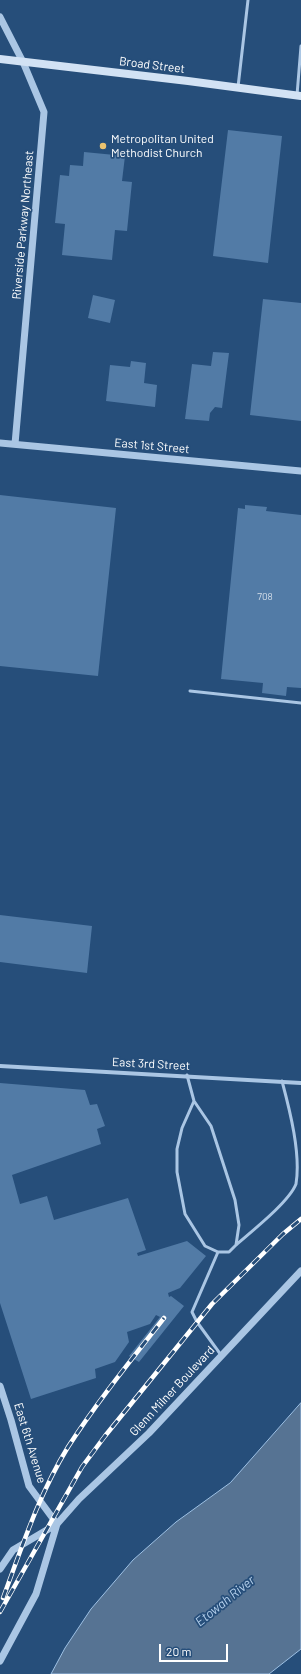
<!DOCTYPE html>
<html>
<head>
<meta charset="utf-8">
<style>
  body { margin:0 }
  #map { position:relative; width:301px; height:1674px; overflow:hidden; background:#264e7a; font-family:Barlow,sans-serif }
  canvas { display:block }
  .scale { position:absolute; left:159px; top:1644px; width:69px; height:18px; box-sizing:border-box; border:2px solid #fff; border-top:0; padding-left:5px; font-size:12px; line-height:14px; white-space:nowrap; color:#fff; -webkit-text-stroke:3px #264e7a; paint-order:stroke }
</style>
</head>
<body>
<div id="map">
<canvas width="301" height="1674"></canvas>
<div class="scale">20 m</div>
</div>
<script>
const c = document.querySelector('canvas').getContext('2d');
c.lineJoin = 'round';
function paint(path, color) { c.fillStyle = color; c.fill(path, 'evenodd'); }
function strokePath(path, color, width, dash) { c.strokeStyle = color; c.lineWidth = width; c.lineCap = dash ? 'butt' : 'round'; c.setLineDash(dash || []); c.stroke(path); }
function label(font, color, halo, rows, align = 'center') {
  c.font = font + ' Barlow,sans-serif'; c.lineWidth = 3.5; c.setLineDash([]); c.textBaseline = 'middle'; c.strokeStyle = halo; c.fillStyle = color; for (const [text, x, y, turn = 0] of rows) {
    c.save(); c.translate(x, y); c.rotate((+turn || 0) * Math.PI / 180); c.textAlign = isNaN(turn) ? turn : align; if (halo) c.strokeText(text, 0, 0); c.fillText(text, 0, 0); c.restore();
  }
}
const water = new Path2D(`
  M301,1403V1649L269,1674H51L65,1648L91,1609L133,1560L176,1522L230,1483Z`);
paint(water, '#567393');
strokePath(water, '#9ec1e4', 1);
paint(new Path2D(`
  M228,130L282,136L268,263L213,256Z
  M84,152L125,156L122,181L132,182L127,231L115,230L112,260L62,255L65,224L55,223L60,175L69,176L70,165L83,166Z
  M93,295L115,300L110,323L88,318Z
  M263,299L301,303V421L250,415Z
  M213,352L229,353L222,408L215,407L210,413L209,421L185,419L192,364L211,366Z
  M131,361L146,363L144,383L157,385L155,407L106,401L110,365L130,367Z
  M0,495L116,508L98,676L0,666Z
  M245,505L267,507L266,511L301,515V688L287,687L286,696L262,693L263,683L221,679L238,508L245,509Z
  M0,915L92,926L87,973L0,962Z
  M0,1083L85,1090L90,1105L97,1104L105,1126L97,1129L101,1144L12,1175L20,1204L47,1196L54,1220L128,1198L146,1250L137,1253L138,1256L187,1241L206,1256L180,1288L168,1293L169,1297L171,1296L184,1306L139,1362L129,1356L160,1317L156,1315L150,1324L127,1332L129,1342L115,1362L95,1369L96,1378L31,1399L0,1303Z`), '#527ba6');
strokePath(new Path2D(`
  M238,87L248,0
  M297,95L301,46
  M190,691L301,703
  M187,1075L194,1101L211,1126L235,1200L239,1225L236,1245L229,1252H218L205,1246L185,1214L177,1172V1149L182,1128L194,1101
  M236,1245C252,1231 289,1202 296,1184C301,1154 290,1111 282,1081
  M218,1252L192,1312L197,1322L221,1355`), '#aac6e4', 3);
strokePath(new Path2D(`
  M0,1066L301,1083`), '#aac6e4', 4);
strokePath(new Path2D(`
  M0,17L23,62L44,112L15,444
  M0,443L301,471
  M0,1386L11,1420L29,1486L57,1524
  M0,1569L13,1550L57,1524L79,1499L149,1433L301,1271
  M0,1661L36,1594L57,1524`), '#aac6e4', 7);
strokePath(new Path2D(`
  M0,59L188,81L301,96`), '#d2e2f4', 8);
const rail = new Path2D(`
  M3,1598C22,1547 39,1494 68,1447C97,1402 131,1360 164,1318
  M0,1612L82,1467L105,1436L212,1304L283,1234L301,1219`);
strokePath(rail, '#fff', 4.5);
strokePath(rail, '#264e7a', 3, [9]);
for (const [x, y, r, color] of [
  [103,146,4,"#ecc36f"]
]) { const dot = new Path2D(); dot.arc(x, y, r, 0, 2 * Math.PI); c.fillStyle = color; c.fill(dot); strokePath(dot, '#264e7a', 1.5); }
label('10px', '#d4dee9', null, [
  ["708",265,597]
]);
label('12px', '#fff', '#264e7a', [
  ["Broad Street",152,65,7],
  ["Riverside Parkway Northeast",23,225,-85],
  ["East 1st Street",152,446,5],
  ["East 3rd Street",151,1064,3],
  ["Glenn Milner Boulevard",172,1391,-47],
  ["East 6th Avenue",30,1443,73]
]);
label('12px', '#fff', '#264e7a', [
  ["Metropolitan United",111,139],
  ["Methodist Church",111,153]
], 'left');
label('italic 13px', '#b5d0ec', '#264e7a', [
  ["Etowah River",225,1601,-39]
]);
</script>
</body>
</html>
